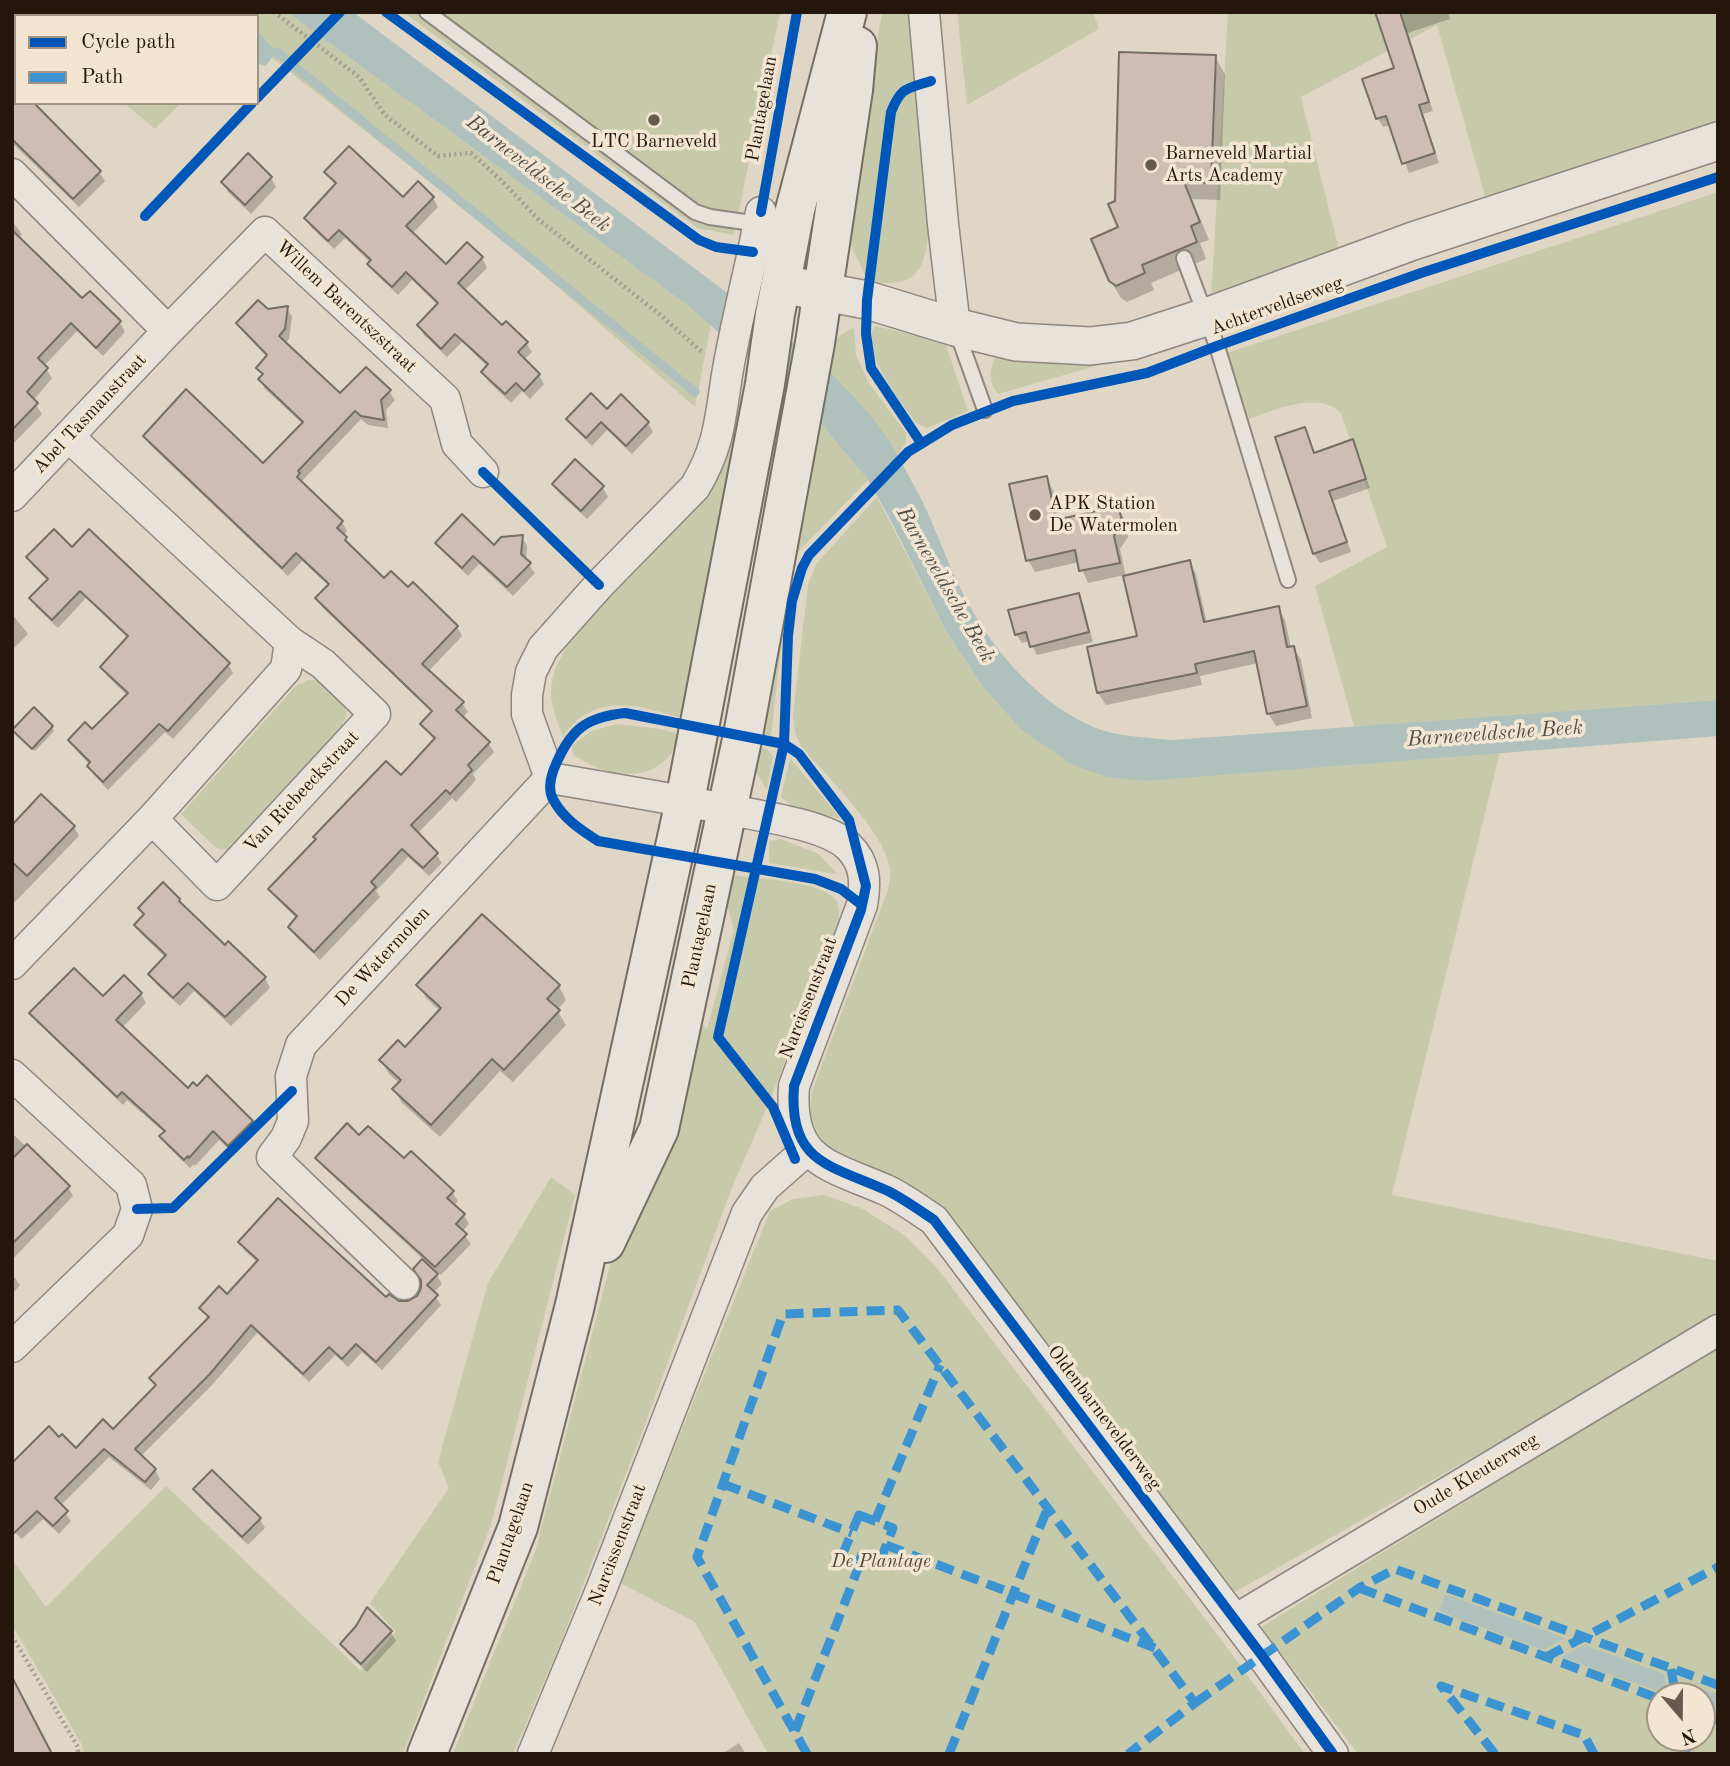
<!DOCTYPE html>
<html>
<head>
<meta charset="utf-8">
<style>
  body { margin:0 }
  #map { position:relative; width:1730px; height:1766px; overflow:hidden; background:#e0d6c6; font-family:"Old Standard TT",serif }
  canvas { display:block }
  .frame { position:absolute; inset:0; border:14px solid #25160c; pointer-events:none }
  .legend { position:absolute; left:14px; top:14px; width:245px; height:91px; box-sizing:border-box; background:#f2e6d3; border:2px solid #a09383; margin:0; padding:9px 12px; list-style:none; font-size:21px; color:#25160c }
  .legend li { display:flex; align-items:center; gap:14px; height:35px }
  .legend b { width:35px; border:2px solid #a09383 }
  .north { position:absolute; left:1646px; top:1682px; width:70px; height:70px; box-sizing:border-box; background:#f2e6d3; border:2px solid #a09383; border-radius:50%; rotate:160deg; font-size:19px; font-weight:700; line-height:28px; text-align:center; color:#25160c }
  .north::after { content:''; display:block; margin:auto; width:24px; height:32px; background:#66594d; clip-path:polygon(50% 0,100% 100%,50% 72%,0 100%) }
</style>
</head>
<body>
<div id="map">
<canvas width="1730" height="1766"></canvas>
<div class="frame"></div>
<ul class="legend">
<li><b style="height:9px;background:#0057b8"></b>Cycle path</li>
<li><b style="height:9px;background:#3b93d2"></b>Path</li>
</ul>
<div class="north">N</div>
</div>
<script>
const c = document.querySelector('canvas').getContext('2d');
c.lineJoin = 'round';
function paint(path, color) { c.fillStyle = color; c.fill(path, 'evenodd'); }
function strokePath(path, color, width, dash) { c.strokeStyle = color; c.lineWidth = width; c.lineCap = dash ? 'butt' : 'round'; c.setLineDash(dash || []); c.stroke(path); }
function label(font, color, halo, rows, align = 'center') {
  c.font = font + ' "Old Standard TT",serif'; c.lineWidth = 7; c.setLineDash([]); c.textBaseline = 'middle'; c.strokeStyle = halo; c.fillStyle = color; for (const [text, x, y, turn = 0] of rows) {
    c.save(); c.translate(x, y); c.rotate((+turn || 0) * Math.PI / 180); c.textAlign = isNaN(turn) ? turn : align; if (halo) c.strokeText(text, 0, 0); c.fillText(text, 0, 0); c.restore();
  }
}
paint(new Path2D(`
  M14,12H70L74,16H18Z
  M133,12H287L687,305L711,324L695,407L504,240L272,58L277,52L257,30V16H136Z
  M403,12H780L734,235L697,228Z
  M882,12H908L929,227C927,246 926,273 904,281C896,284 884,283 875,283L865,275L846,235Z
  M957,12H1093L1099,29L967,105Z
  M1228,12H1718V124L1485,196L1437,25L1301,97L1339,249L1211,296Z
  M124,103H181L155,129Z
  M1718,192V700L1354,727L1315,586L1387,547L1341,413C1317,390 1277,410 1249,419L1227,353Z
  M875,326L945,342L968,411L927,428L916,423C903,403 857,349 875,326Z
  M854,328L856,355L869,383L906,433V443L897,455C877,421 850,392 822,364C829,348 837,333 854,328Z
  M995,357L1065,365L1109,362L998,394C988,379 989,373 995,357Z
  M756,379L688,715L681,718C636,704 594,693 563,736C543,689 549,677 574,634L671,531L729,430L739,405Z
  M813,414L868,480L797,553L791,565L771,736L753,735Z
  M877,497L946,631L983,687L1146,781L1500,752L1392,1195L1718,1261V1313L1593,1389L1235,1592L941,1206L838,1155C815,1138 806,1116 813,1088L886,895C889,886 891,878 890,868C883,830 827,777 801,746L795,733L793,715L808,584L816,564Z
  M308,680H322L338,692L347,714L339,732L230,849L221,850L214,846L181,814L295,687Z
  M617,724L661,729L681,735C667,771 640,780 603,770C593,767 583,760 573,755L572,746L591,731Z
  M752,747L767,749L773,757L767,790L753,768Z
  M790,758L841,819L792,806L781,797Z
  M781,839L819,854L837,874L769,863V841Z
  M734,875C758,879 821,881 835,899C840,905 839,914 839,921L768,1105L731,1190L643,1430L559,1647L513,1754H453L535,1552L609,1269L629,1214L694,1017L707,1029L734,929L726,902Z
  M551,1177L575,1195L491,1525L403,1754H83L82,1745L12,1625V1559L46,1607L166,1486L361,1671L396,1632L370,1603L449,1488L438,1462L488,1283Z
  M824,1195L863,1209L904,1235L937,1268L1223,1642L1305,1754H768L695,1622L620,1583L770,1211L793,1199Z
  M1718,1347V1754H1358L1261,1627ZM1660,1696H1702V1738H1660Z`), '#c6caaa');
paint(new Path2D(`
  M70,12H133L136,16H74Z
  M287,12H353L822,364C844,386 868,410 885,435C897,453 907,473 917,491C933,520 943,553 958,583C984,640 1031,698 1089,725C1114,737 1144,737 1172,740L1718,700V736L1146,781L1107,777L1073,765L1022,730L983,687L946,631L889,517L868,480L813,414L687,305Z
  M257,30L277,52L265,66L257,63Z
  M1445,1594L1565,1638L1543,1650L1439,1611Z
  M1584,1645L1664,1674L1667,1694L1561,1657Z
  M1682,1682L1718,1694V1713L1702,1707V1696H1685Z`), '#b0c1bd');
paint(new Path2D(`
  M1377,12H1448L1450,19L1408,33L1433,111L1423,114L1439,163L1409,173L1391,125L1383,127L1378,118L1396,70Z
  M1215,57L1225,74L1220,200L1192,199L1209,240L1200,243L1206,259L1151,283L1154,290L1127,302L1121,298L1110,280L1121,228L1116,202Z
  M12,65L16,68V103L99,172L105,181L79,207L12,143Z
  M248,156L271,178L276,187L251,214L228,192L223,182Z
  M326,172L403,199L433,198L438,207L412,234L446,266L482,258L487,268L464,291L502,328L526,343L532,352L524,360L539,375L544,384L530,399L522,391L511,403L488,381L483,372L488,367L462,342L447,357L424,335L419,326L438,305L412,280L398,295L375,273L369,264L371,263L345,238L334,249L311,227L306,218L336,186Z
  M12,221L22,234L19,238L82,301L90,293L120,323L125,332L103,356L77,331L44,366L52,378L33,401L42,414L12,445Z
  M287,308L292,317L289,339L285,344L340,396L389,391L395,400L386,410L388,428L368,425L361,419L302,481L342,522L347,531L343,536L351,548L384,581L408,589L457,627L462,636L428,672L462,703L468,712L462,718L488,743L494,752L473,774L476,780L456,802L452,798L417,834L436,854L442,863L429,876L408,857L376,891L380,897L320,960L295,936L290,927L297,919L276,898L271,889L401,778L435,741L422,725L433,713L323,608L317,599L329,586L302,561L288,576L150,445L145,436L263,466L303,424L265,389L260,380L263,376L258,368L268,357L244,332L238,323L267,311Z
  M607,411L648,423L653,432L632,454L607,430L592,446L574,428L568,419Z
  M1304,429L1315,454L1352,441L1370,488L1333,501L1351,552L1320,563L1314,554L1277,438Z
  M575,461L603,488L608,497L587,519L559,493L554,484Z
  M1046,478L1053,490L1060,521L1118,508L1125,520L1128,537L1120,549L1126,577L1189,562L1196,574L1207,624L1278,608L1285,620L1291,648H1294L1301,660L1312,718L1276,726L1268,713L1258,663L1200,676L1202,685L1106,705L1098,693L1089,648L1139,637L1125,575L1088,583L1079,562L1035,572L1028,560Z
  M522,537L527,546L526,561L535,573L513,596L479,564L468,576L443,552L438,543L494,547Z
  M72,549L228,664L233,673L173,739L165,732L108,790L94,775L89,766L90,765L75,749L70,740L92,731L128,696L107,676L102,667L128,638L86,598L58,628L36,607L31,598L48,581L33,566L28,558Z
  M1078,595L1083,604L1093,642L1037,655L1030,641L1022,643L1016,634Z
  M12,614L28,634L12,650Z
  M52,727L54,731L35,751L17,734Z
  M12,827H74L79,836L12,905Z
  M179,900L183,908L225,947L228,944L265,978L270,988L231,1026L194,991L180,1006L156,984L151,974L166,958L141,934L136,925L145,916L140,908Z
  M482,916L559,986L566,1000L557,1010L566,1025L513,1082L500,1071L440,1137L402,1103L394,1090L400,1084L389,1074L381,1060L406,1050L440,1011L426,998L419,985Z
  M141,994L146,1003L122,1028L188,1090L197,1088L252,1122L257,1131L234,1154L219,1140L195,1166L194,1164L190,1168L167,1146L162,1136L165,1133L127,1100L123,1105L37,1022L32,1013L103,998Z
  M12,1133L68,1187L73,1196L12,1260Z
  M360,1138L404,1161L452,1192L458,1201L453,1206L464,1215L469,1224L462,1232L471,1244L441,1275L433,1269L442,1284L433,1293L441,1305L382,1370L362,1352L348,1367L335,1355L309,1382L257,1333L213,1384L140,1457L155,1470L160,1479L151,1490L109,1457L60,1506L71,1521L59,1534L43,1519L22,1539L12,1530L60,1440L76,1451L113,1431L156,1388L151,1379L209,1320L201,1308L227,1296L258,1263L245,1251L240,1242L386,1299L409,1303L418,1297L423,1288V1281L415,1269L424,1260L323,1167L318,1158Z
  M12,1274L20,1285L12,1294Z
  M212,1472L260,1519L265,1528L248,1545L201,1499L196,1490Z
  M391,1632L396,1641L367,1672L347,1653L342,1644Z
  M739,1743L746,1754H722Z`), '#0003');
strokePath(new Path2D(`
  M257,52H277L695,392`), '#b0c1bd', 9);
const building = new Path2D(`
  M1375,12H1400L1429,102L1419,105L1435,153L1402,164L1386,116L1376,119L1362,79L1394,68Z
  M1119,52L1216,55L1211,183L1184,182L1200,222L1191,226L1197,242L1142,265L1145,273L1116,286L1109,281L1091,239L1118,227L1108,204L1115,201Z
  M12,103H34L101,171L73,199L12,139Z
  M349,146L403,197L418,181L434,197L406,226L446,264L467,242L483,257L458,283L502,325L506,321L528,342L518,352L540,374L524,391L516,383L505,394L481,372L488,364L455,334L441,349L417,325L438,303L406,272L392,287L367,264L371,260L339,230L328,241L304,218L336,183L324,172Z
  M248,153L272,177L245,205L221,182Z
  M12,230L82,298L90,291L121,321L96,348L71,323L38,358L48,368L27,392L38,403L12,430Z
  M258,300L268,309L288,306L285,329L279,336L340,393L366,367L391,390L381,400L384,420L361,416L355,411L298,471L300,473L297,477L343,521L337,528L347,537L345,540L384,578L391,571L408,587L413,582L458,626L422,664L464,702L456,710L490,742L468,765L472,770L450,794L446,790L411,825L438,853L423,868L402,849L371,882L376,887L314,952L288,927L297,916L268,889L316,839L313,837L386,761L401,775L435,738L420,724L432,711L315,598L329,584L296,553L282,568L143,436L186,389L263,463L303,422L258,379L263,374L256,368L267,355L236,323Z
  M591,393L607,409L621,394L649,422L626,446L601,422L586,438L566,419Z
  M1305,427L1314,453L1353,439L1366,479L1329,491L1347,542L1313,554L1275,437Z
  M575,459L604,486L581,511L552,484Z
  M1047,476L1056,520L1118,506L1123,524L1114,536L1120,563L1079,571L1075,550L1026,561L1009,484Z
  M462,514L494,545L501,537L523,535L521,554L531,563L507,587L473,556L462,568L435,543Z
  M54,529L72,547L89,529L230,663L168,731L159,724L103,782L87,766L90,762L68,740L85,722L92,729L128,693L100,667L128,636L80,591L52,620L29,598L48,579L26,557Z
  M1190,560L1204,622L1279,606L1287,647L1294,646L1307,706L1267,714L1254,651L1195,664L1197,673L1097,693L1087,647L1137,636L1123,576Z
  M1079,593L1089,632L1030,647L1026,632L1015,635L1008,610Z
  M34,707L53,726L32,749L12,730Z
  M41,794L75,826L27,876L12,862V825Z
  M163,882L180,899L179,901L225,945L228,941L266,977L225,1017L188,983L173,998L148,974L166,955L134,925L144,914L138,908Z
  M482,914L560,985L547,999L560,1010L504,1070L492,1059L431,1125L392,1089L401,1080L379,1060L398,1040L405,1047L441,1008L416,985Z
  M74,968L103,996L124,975L142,993L116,1020L188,1088L193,1082L197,1086L207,1075L253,1121L228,1146L213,1131L189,1158L188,1156L184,1160L159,1136L165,1131L122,1092L117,1097L29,1013Z
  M347,1123L359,1135L368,1126L404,1158L411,1151L454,1191L447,1198L465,1214L456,1224L467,1234L435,1267L315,1158Z
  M27,1144L70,1186L12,1244V1159Z
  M278,1198L386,1297L389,1294L399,1301H408L417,1296L421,1288V1280L413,1269L422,1259L438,1274L427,1285L438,1295L376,1362L356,1344L342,1359L329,1347L303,1374L251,1325L209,1375L135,1449L156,1469L145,1482L104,1449L55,1498L68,1511L53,1526L37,1511L12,1535V1463L49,1426L59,1437L62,1434L76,1448L103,1419L113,1429L156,1385L149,1378L209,1317L199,1308L219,1286L227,1294L258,1260L238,1242Z
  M212,1470L261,1518L242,1537L193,1489Z
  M367,1607L392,1631L361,1664L340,1644L356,1626Z
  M12,1677L52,1754H12Z`);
paint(building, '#cfbcb2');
strokePath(building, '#756e64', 2);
const service = new Path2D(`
  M427,12L695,212L710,217L759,224
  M1184,258L1217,346L1288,580
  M957,332L985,410`);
const minor = new Path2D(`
  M924,12L943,224L955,327
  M12,174L168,331L265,232L445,399L457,444L483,472
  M69,437L290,642L323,664L375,714L217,885L152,819
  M12,496L168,331
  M550,778C609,788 667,798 726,809C758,816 825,824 848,846C866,863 866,883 862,905L794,1086C788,1163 830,1165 888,1191C904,1199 919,1210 934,1220L1263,1657L1333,1754
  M550,778L527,714V695L531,672L543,648L599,585L695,487C719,447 720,420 727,375C736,321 751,267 761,212
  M12,964L152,819L286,669L290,642
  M12,1075L131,1185L137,1209L128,1235L12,1347
  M404,1284L272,1157L286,1138L293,1121L291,1076L301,1045L550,778
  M1235,1620L1718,1330
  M533,1754L601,1590L747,1213L765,1187L808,1149`);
const tertiary = new Path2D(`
  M781,284L867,300L955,327L1016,342L1090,346L1132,341L1206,317L1413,241L1718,141`);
const secondary = new Path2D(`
  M605,1243L659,1129L743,735L815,343L853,90L857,46
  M427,1754L518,1527L575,1305L685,801L765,384L775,314L795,210L847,12`);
strokePath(service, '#8f877d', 18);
strokePath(minor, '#8f877d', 33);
strokePath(tertiary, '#8f877d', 40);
strokePath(secondary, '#756e64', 42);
strokePath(new Path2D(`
  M274,12L359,77L385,115L438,156L471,153L501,180L539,220L658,313L702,352
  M12,1636L78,1747V1754`), '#a29c95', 4.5, [2, 3.5]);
strokePath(service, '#e7e2da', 14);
strokePath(minor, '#e7e2da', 30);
strokePath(tertiary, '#e7e2da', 37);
strokePath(secondary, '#e7e2da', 38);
strokePath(new Path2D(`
  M723,1484L852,1533
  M859,1515L893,1528L879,1564L844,1551Z
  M875,1521L940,1365
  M886,1545L1155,1648
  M1359,1588L1660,1699
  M1546,1657L1718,1567
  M1671,1669L1676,1696
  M1195,1703L1359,1588L1395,1569L1718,1685
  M1702,1715L1718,1720
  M795,1731L862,1558
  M1683,1738L1686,1754
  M807,1754L697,1557L783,1314L898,1310L1195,1703L1128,1754
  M949,1754L1048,1507
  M1495,1754L1441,1686L1584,1735L1594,1754`), '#3b93d2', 9, [18, 9]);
strokePath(new Path2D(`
  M386,12L699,240L716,247L753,252
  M257,98L340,12
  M761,212L797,12
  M145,216L252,103
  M921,443L871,368L866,334L867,300L891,112C901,87 906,89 931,81
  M483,472L599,585
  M862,905L841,889L815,879L598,841C581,830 564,819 554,801C547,790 551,775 556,764C571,729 587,717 625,713L784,744L799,754L849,820L866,886L861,910L794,1086C788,1163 830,1165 888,1191C904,1199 919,1210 934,1220L1263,1657L1333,1754
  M795,1159L773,1107L718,1037L784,744L788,636L792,601L802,568L809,555L908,452L952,425L1013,401L1147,373L1217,346L1421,273L1718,177
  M137,1209L173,1208L292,1091`), '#0057b8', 10);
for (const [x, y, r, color] of [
  [654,120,7,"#66594d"],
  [1151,165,7,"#66594d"],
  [1035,515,7,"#66594d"]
]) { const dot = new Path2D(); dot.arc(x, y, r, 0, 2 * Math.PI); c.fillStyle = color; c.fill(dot); strokePath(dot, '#f2e6d3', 2.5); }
label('19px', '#25160c', '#f2e6d3', [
  ["Plantagelaan",762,109,-80],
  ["Achterveldseweg",1277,306,-20],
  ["Willem Barentszstraat",346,307,43],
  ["Abel Tasmanstraat",90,414,-47],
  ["Van Riebeeckstraat",302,792,-47],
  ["Plantagelaan",700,936,-78],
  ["De Watermolen",383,957,-47],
  ["Narcissenstraat",809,998,-69],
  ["Oldenbarnevelderweg",1104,1418,53],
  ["Oude Kleuterweg",1476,1475,-31],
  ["Plantagelaan",511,1533,-71],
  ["Narcissenstraat",618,1545,-69]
]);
label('19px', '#25160c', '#f2e6d3', [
  ["LTC Barneveld",654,142,"center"],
  ["Barneveld Martial",1165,154],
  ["Arts Academy",1165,176],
  ["APK Station",1049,504],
  ["De Watermolen",1049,526]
], 'left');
label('italic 19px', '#4f4935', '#f2e6d3', [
  ["De Plantage",881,1562]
]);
label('italic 21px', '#4e4f49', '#f2e6d3', [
  ["Barneveldsche Beek",538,174,38],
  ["Barneveldsche Beek",945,585,60],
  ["Barneveldsche Beek",1495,734,-4]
]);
</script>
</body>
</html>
